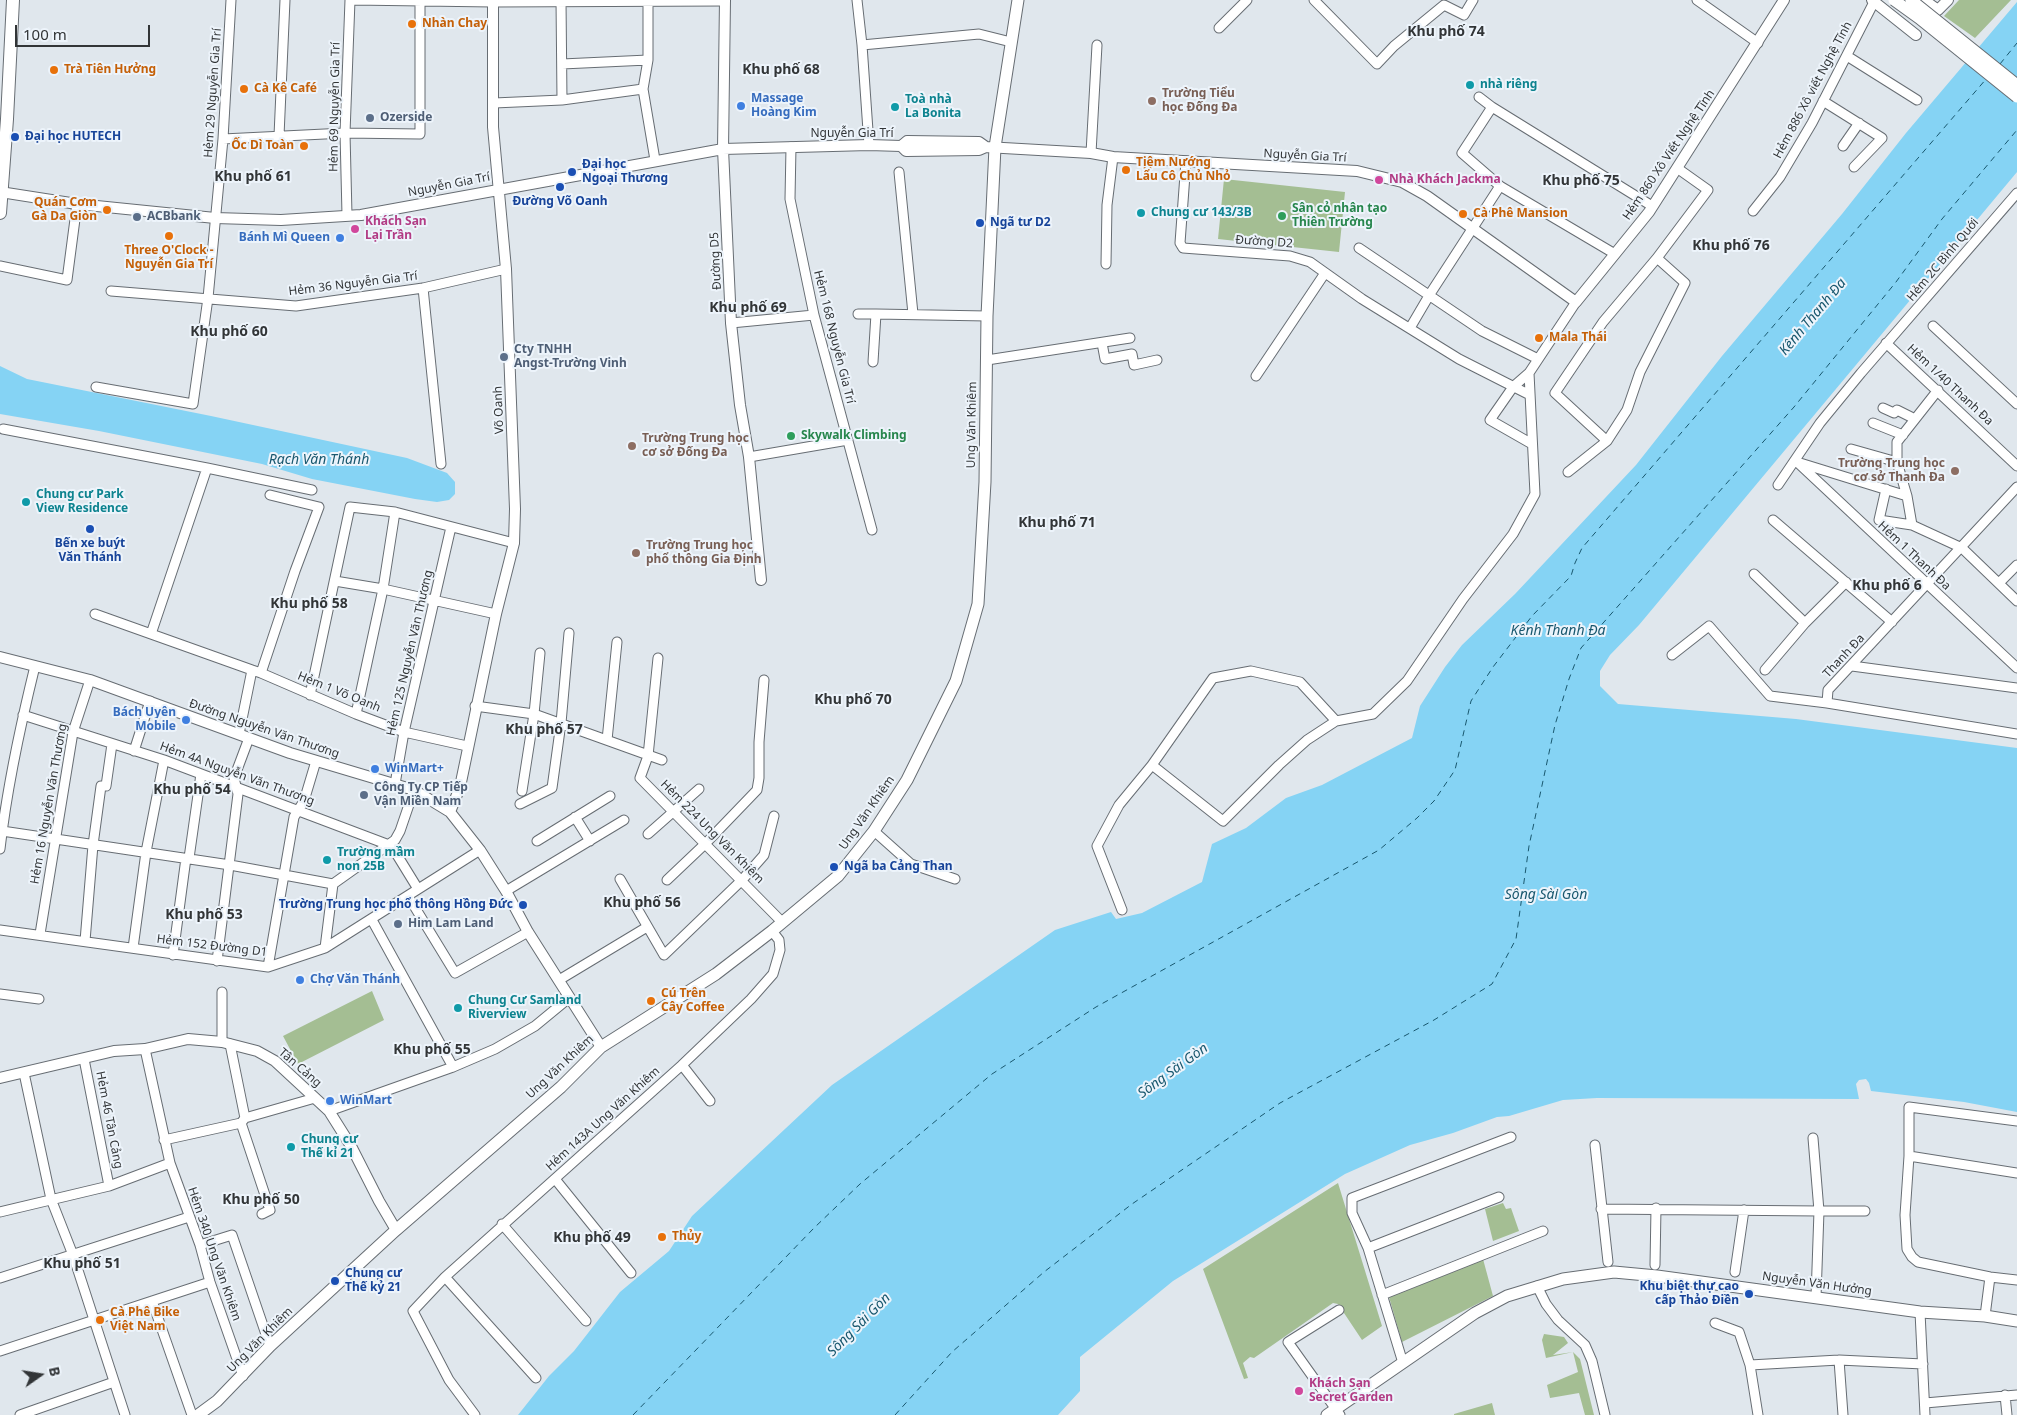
<!DOCTYPE html>
<html>
<head>
<meta charset="utf-8">
<style>
  body { margin:0 }
  #map { position:relative; width:2017px; height:1415px; overflow:hidden; background:#e0e7ed; font-family:"Noto Sans",sans-serif }
  canvas { display:block }
  .north { position:absolute; left:15px; top:1350px; width:50px; height:50px; -webkit-text-stroke:4px #edf4fb; paint-order:stroke; rotate:77deg; font-size:14px; font-weight:700; line-height:20px; text-align:center; color:#323537 }
  .north::after { content:''; display:block; margin:auto; width:18px; height:22px; background:#323537; clip-path:polygon(50% 0,100% 100%,50% 72%,0 100%) }
  .scale { position:absolute; left:15px; top:25px; width:135px; height:22px; box-sizing:border-box; border:2px solid #323537; border-top:0; padding-left:6px; font-size:15px; line-height:18px; white-space:nowrap; color:#323537; -webkit-text-stroke:4px #edf4fb; paint-order:stroke }
</style>
</head>
<body>
<div id="map">
<canvas width="2017" height="1415"></canvas>
<div class="north">B</div>
<div class="scale">100 m</div>
</div>
<script>
const c = document.querySelector('canvas').getContext('2d');
c.lineJoin = 'round';
function paint(path, color) { c.fillStyle = color; c.fill(path, 'evenodd'); }
function strokePath(path, color, width, dash) { c.strokeStyle = color; c.lineWidth = width; c.lineCap = dash ? 'butt' : 'round'; c.setLineDash(dash || []); c.stroke(path); }
function label(font, color, halo, rows, align = 'center') {
  c.font = font + ' "Noto Sans",sans-serif'; c.lineWidth = 4; c.setLineDash([]); c.textBaseline = 'middle'; c.strokeStyle = halo; c.fillStyle = color; for (const [text, x, y, turn = 0] of rows) {
    c.save(); c.translate(x, y); c.rotate((+turn || 0) * Math.PI / 180); c.textAlign = isNaN(turn) ? turn : align; if (halo) c.strokeText(text, 0, 0); c.fillText(text, 0, 0); c.restore();
  }
}
paint(new Path2D(`
  M1959,0H2011L1975,38L1944,16Z
  M1224,179L1345,192L1339,252L1218,239Z
  M372,991L384,1020L298,1064L283,1036Z
  M1338,1183L1382,1326L1362,1340L1338,1304L1333,1303L1254,1358L1250,1357L1243,1363L1248,1378L1244,1379L1203,1269Z
  M1503,1203L1506,1209L1511,1208L1519,1231L1493,1241L1485,1209Z
  M1483,1259L1493,1296L1402,1342L1389,1297Z
  M1544,1334L1564,1337L1568,1343L1553,1355L1573,1352L1580,1359L1594,1415H1585L1579,1393L1550,1398L1547,1385L1578,1372L1573,1352L1546,1358L1542,1340Z
  M1492,1403L1495,1415H1454V1414Z`), '#a4be93');
paint(new Path2D(`
  M2017,2V172L1639,625L1610,655L1600,671V686L1618,704L1796,719L2017,748V1112L1964,1102L1871,1091L1869,1083L1866,1079L1859,1080L1856,1084L1859,1099L1597,1098L1563,1100L1509,1116L1497,1117L1453,1133L1410,1145L1345,1174L1173,1281L1080,1357V1391L1058,1415H518L549,1376L574,1351L620,1292L669,1251L692,1216L832,1085L1055,930L1111,912L1116,919L1142,913L1202,882L1212,844L1246,828L1286,798L1322,785L1412,738L1420,706L1445,667L1462,645L1515,594L1636,465L1722,356L1842,214L1906,133Z
  M0,366L27,379L211,416L407,458L447,473L455,482V494L449,500L437,502L415,499L312,479L262,464L99,431L0,414Z`), '#85d3f4');
strokePath(new Path2D(`
  M2000,64L2017,43
  M633,1415L814,1228L860,1184L992,1074L1096,1007L1379,850L1417,818L1434,801L1455,770L1471,701L1493,667L1532,616L1571,576L1575,563L1582,548L1987,78
  M895,1415L952,1352L1044,1272L1132,1204L1280,1103L1434,1020L1492,984L1516,939L1529,846L1555,725L1569,679L1581,648L1794,407L1896,282L1942,219L2017,130`), '#19586f', 1, [6, 5]);
const minor = new Path2D(`
  M353,0L493,2L725,1
  M561,0L562,100
  M648,0V60L643,89L655,160
  M857,0L862,45L869,145
  M1314,0L1377,64L1394,46L1444,5L1464,15L1473,0
  M1697,0L1758,43
  M1219,28L1247,0
  M862,45L979,34L1011,42
  M1847,56L1917,100
  M562,64L648,60
  M1479,97L1492,107L1652,206
  M1823,101L1882,138L1854,167
  M494,103L562,100L643,89
  M1492,107L1462,153L1500,186L1615,254
  M279,136L285,0
  M223,139L345,133L420,134V0
  M1843,146L1859,123
  M791,147L790,199L814,315L872,530
  M1091,153L1097,45
  M1186,161L1180,243L1183,248L1290,256L1310,262L1362,299L1459,359L1530,395
  M899,172L913,314
  M1753,211L1780,177L1812,123L1874,2
  M347,215L345,133L350,0
  M1359,248L1482,331L1538,359
  M1106,264L1107,205L1113,157
  M0,266L67,280L77,204
  M423,288L441,464
  M111,291L296,306L423,288L506,269
  M858,314H876
  M731,323L814,315
  M1933,326L2017,404
  M1410,328L1430,294L1500,186
  M1102,343L1105,359L1132,354L1134,365L1157,360
  M1886,343L2017,466
  M987,360L1130,338
  M873,362L876,314L987,316
  M1529,373L1513,387L1490,420L1532,444
  M1256,376L1325,273
  M96,387L193,404L208,298L223,139L231,0
  M1883,408L1894,413L1897,410L1915,419
  M1873,423L1903,435
  M3,429L207,468L151,634
  M1607,441L1555,393L1603,322L1657,258
  M1851,449L1897,462
  M749,457L848,440
  M1796,461L2017,668
  M1800,463L1907,496L1912,525L1962,548L2017,601
  M207,468L312,490
  M1568,472L1607,441L1627,410L1640,372L1685,283L1657,258L1708,190L1677,168
  M1778,485L1820,423L1861,373L2017,193
  M1886,489L1879,520L1912,525
  M1907,496L1897,462V442L1938,390
  M1773,520L1892,622
  M1754,574L1805,623
  M335,581L383,589L496,614
  M1999,583L2017,565
  M95,614L252,670
  M1672,655L1709,626L1770,696L1827,703L2017,734
  M658,658L648,756L640,778L782,922
  M1852,666L2017,688
  M1765,670L1805,623L1846,582
  M261,673L356,714L404,732L467,746
  M310,695L350,507L395,512L514,543
  M1827,703L1828,690L2017,487
  M475,706L534,714L662,760
  M356,714L383,589L395,512
  M23,715L164,760L389,845L394,850L418,889
  M239,734L252,670L261,673L295,571L319,507L270,495
  M607,740L617,642
  M134,751L150,701
  M1152,765L1213,678L1251,671L1300,682L1336,721
  M395,784L404,732L451,527
  M522,791L534,714L540,653
  M520,804L552,788L561,723L569,633
  M575,817L590,841
  M2,831L230,865L333,884
  M874,831L911,864L955,879
  M648,834L699,789
  M537,841L610,796
  M0,849C7,787 20,727 35,666
  M189,858L201,774
  M620,879L664,955L742,880L764,855L774,816
  M667,880L706,843L757,790L759,778V742L764,680
  M506,891L624,820
  M408,896L455,973L528,932
  M1122,910L1097,846L1119,805L1152,765L1223,821L1279,765L1307,740L1336,721L1373,714L1407,681L1463,599L1513,534L1535,494L1529,373L1576,302
  M372,920L453,1067L495,1049L535,1026L569,998
  M0,930L268,967L325,948L480,850
  M40,934L73,732L90,680
  M85,941L93,845L101,786H106L112,744
  M133,948L146,852L164,760
  M325,948L333,884L395,840L400,831L414,790
  M173,955L186,858
  M217,961L238,794L234,778L249,738
  M268,967L294,817L304,801L316,761
  M559,980L647,927
  M222,992V1042
  M0,994L39,999
  M230,1044L245,1118L241,1123L270,1210L262,1214
  M145,1049L170,1163L200,1245L210,1282L243,1376
  M84,1059L109,1186
  M682,1065L710,1101
  M24,1073L51,1199L73,1255L125,1415
  M329,1111L453,1067
  M245,1118L315,1098
  M2017,1121L1909,1107V1156L1905,1215L1907,1249L1912,1257L1918,1262L1990,1277L2017,1280
  M1813,1138L1819,1211H1865
  M164,1140L241,1123
  M1595,1145L1608,1262
  M1909,1156L2017,1173
  M555,1179L631,1273
  M1601,1209L1819,1211L1816,1297
  M0,1212L109,1186L170,1163
  M502,1224L586,1321
  M200,1245L232,1235L270,1346
  M1368,1248L1499,1197
  M1655,1265L1656,1208
  M1735,1272L1744,1210
  M445,1277L536,1378
  M0,1278L189,1217
  M1537,1286L1546,1304L1558,1320L1585,1345L1592,1361L1605,1415
  M1382,1295L1543,1231
  M152,1301L192,1415
  M1339,1310L1288,1342L1340,1415
  M1920,1312L1925,1415
  M1985,1316L1990,1277
  M1715,1323L1739,1332L1750,1365L1758,1415
  M0,1351L210,1282
  M1839,1360L1843,1415
  M1403,1363L1368,1248L1352,1213V1198L1511,1137
  M1750,1365L1839,1360L1923,1364
  M2005,1395L2007,1415
  M1925,1403L2017,1395
  M20,1415L114,1382
  M475,1415L449,1380L413,1311L445,1277L682,1065L751,999L773,974L780,950L779,940L772,931`);
const tertiary = new Path2D(`
  M725,0L723,149L731,323L740,405L749,457L761,580
  M1872,0L1916,35
  M1924,0L1938,10L1948,0
  M901,146L907,141L979,142L986,147
  M986,147L1091,153L1113,157L1357,171L1402,182L1427,196L1576,302L1649,212L1784,0
  M0,192L77,204L215,218L281,220L361,215L723,149L869,145L901,146L906,151L979,150L986,147
  M0,657L90,680L290,753L414,790L450,812L480,850L506,891L528,932L601,1047
  M450,812L460,787L496,614L514,543L515,509L506,269L493,127V0
  M0,1078L114,1051L145,1049L188,1039L222,1042L257,1051L275,1061L329,1111L351,1146L379,1201L396,1230`);
const secondary = new Path2D(`
  M198,1415L217,1401L270,1346L396,1230L561,1087L601,1047L716,974L772,931L838,876L874,831L907,780L956,681L978,604L985,482L987,316L995,147L1018,0
  M1327,1415L1475,1313L1507,1296L1563,1279L1614,1272L1657,1276L1920,1312L1985,1316L2017,1321`);
const primary = new Path2D(`
  M0,213L7,119L13,0`);
strokePath(minor, '#676d73', 11);
strokePath(tertiary, '#676d73', 12);
strokePath(secondary, '#676d73', 13);
strokePath(primary, '#676d73', 14);
strokePath(minor, '#fff', 9);
strokePath(tertiary, '#fff', 10);
strokePath(secondary, '#fff', 11);
strokePath(primary, '#fff', 12);
const secondaryBridge = new Path2D(`
  M1894,0L1919,18L2017,97
  M1911,0L2017,85`);
strokePath(secondaryBridge, '#676d73', 13, []);
strokePath(secondaryBridge, '#fff', 11);
for (const [x, y, r, color] of [
  [412,24,5,"#e8710a"],
  [54,70,5,"#e8710a"],
  [1470,85,5,"#0f9aa8"],
  [244,89,5,"#e8710a"],
  [1152,101,5,"#8d6e63"],
  [741,106,5,"#3f7fe0"],
  [895,107,5,"#0f9aa8"],
  [370,118,5,"#5c6f8a"],
  [15,137,5,"#1a4fb4"],
  [304,146,5,"#e8710a"],
  [1126,170,5,"#e8710a"],
  [572,172,5,"#1a4fb4"],
  [1379,180,5,"#d1479c"],
  [560,187,5,"#1a4fb4"],
  [107,210,5,"#e8710a"],
  [1141,213,5,"#0f9aa8"],
  [1463,214,5,"#e8710a"],
  [1282,216,5,"#2e9e5b"],
  [137,217,5,"#5c6f8a"],
  [980,223,5,"#1a4fb4"],
  [355,229,5,"#d1479c"],
  [169,236,5,"#e8710a"],
  [340,238,5,"#3f7fe0"],
  [1539,338,5,"#e8710a"],
  [504,357,5,"#5c6f8a"],
  [791,436,5,"#2e9e5b"],
  [632,446,5,"#8d6e63"],
  [1955,471,5,"#8d6e63"],
  [26,502,5,"#0f9aa8"],
  [90,529,5,"#1a4fb4"],
  [636,553,5,"#8d6e63"],
  [186,720,5,"#3f7fe0"],
  [375,769,5,"#3f7fe0"],
  [364,795,5,"#5c6f8a"],
  [327,860,5,"#0f9aa8"],
  [834,867,5,"#1a4fb4"],
  [523,905,5,"#1a4fb4"],
  [398,924,5,"#5c6f8a"],
  [300,980,5,"#3f7fe0"],
  [651,1001,5,"#e8710a"],
  [458,1008,5,"#0f9aa8"],
  [330,1101,5,"#3f7fe0"],
  [291,1147,5,"#0f9aa8"],
  [662,1237,5,"#e8710a"],
  [335,1281,5,"#1a4fb4"],
  [1749,1294,5,"#1a4fb4"],
  [100,1320,5,"#e8710a"],
  [1299,1391,5,"#d1479c"]
]) { const dot = new Path2D(); dot.arc(x, y, r, 0, 2 * Math.PI); c.fillStyle = color; c.fill(dot); strokePath(dot, '#edf4fb', 2); }
label('bold 12px', '#c56008', '#edf4fb', [
  ["Nhàn Chay",422,24],
  ["Trà Tiên Hưởng",64,70],
  ["Cà Kê Café",254,89],
  ["Ốc Dì Toàn",294,146,"right"],
  ["Tịệm Nướng",1136,163],
  ["Lẩu Cô Chủ Nhỏ",1136,177],
  ["Quán Cơm",97,203,"right"],
  ["Gà Da Giòn",97,217,"right"],
  ["Cà Phê Mansion",1473,214],
  ["Three O'Clock -",169,251,"center"],
  ["Nguyễn Gia Trí",169,265,"center"],
  ["Mala Thái",1549,338],
  ["Cú Trên",661,994],
  ["Cây Coffee",661,1008],
  ["Thủy",672,1237],
  ["Cà Phê Bike",110,1313],
  ["Việt Nam",110,1327]
], 'left');
label('bold 12px', '#0d838f', '#edf4fb', [
  ["nhà riêng",1480,85],
  ["Toà nhà",905,100],
  ["La Bonita",905,114],
  ["Chung cư 143/3B",1151,213],
  ["Chung cư Park",36,495],
  ["View Residence",36,509],
  ["Trường mầm",337,853],
  ["non 25B",337,867],
  ["Chung Cư Samland",468,1001],
  ["Riverview",468,1015],
  ["Chung cư",301,1140],
  ["Thế kỉ 21",301,1154]
], 'left');
label('12px', '#323537', '#edf4fb', [
  ["Hẻm 886 Xô viết Nghệ Tĩnh",1813,90,-62],
  ["Hẻm 29 Nguyễn Gia Trí",213,93,-86],
  ["Hẻm 69 Nguyễn Gia Trí",335,107,-89],
  ["Nguyễn Gia Trí",852,134],
  ["Hẻm 860 Xô Viết Nghệ Tĩnh",1669,155,-56],
  ["Nguyễn Gia Trí",1305,156,3],
  ["Nguyễn Gia Trí",449,185,-11],
  ["Đường D2",1264,242,4],
  ["Hẻm 2C Bình Quới",1943,260,-50],
  ["Đường D5",716,261,-93],
  ["Hẻm 36 Nguyễn Gia Trí",353,284,-7],
  ["Hẻm 168 Nguyễn Gia Trí",834,337,76],
  ["Hẻm 1/40 Thanh Đa",1950,385,43],
  ["Võ Oanh",499,410,-92],
  ["Ung Văn Khiêm",972,425,-89],
  ["Hẻm 1 Thanh Đa",1914,556,43],
  ["Hẻm 125 Nguyễn Văn Thương",410,653,-77],
  ["Thanh Đa",1844,656,-47],
  ["Hẻm 1 Võ Oanh",339,692,22],
  ["Đường Nguyễn Văn Thương",264,729,19],
  ["Hẻm 4A Nguyễn Văn Thương",237,774,20],
  ["Hẻm 16 Nguyễn Văn Thương",49,804,-80],
  ["Ung Văn Khiêm",867,813,-55],
  ["Hẻm 224 Ung Văn Khiêm",712,832,45],
  ["Hẻm 152 Đường D1",212,946,7],
  ["Ung Văn Khiêm",560,1067,-43],
  ["Tân Cảng",300,1068,41],
  ["Hẻm 143A Ung Văn Khiêm",603,1119,-42],
  ["Hẻm 46 Tân Cảng",109,1120,79],
  ["Hẻm 340 Ung Văn Khiêm",214,1254,71],
  ["Nguyễn Văn Hưởng",1817,1284,8],
  ["Ung Văn Khiêm",260,1340,-45]
]);
label('bold 12px', '#785e54', '#edf4fb', [
  ["Trường Tiểu",1162,94],
  ["học Đống Đa",1162,108],
  ["Trường Trung học",642,439],
  ["cơ sở Đống Đa",642,453],
  ["Trường Trung học",1945,464,"right"],
  ["cơ sở Thanh Đa",1945,478,"right"],
  ["Trường Trung học",646,546],
  ["phổ thông Gia Định",646,560]
], 'left');
label('bold 12px', '#366cbe', '#edf4fb', [
  ["Massage",751,99],
  ["Hoàng Kim",751,113],
  ["Bánh Mì Queen",330,238,"right"],
  ["Bách Uyên",176,713,"right"],
  ["Mobile",176,727,"right"],
  ["WinMart+",385,769],
  ["Chợ Văn Thánh",310,980],
  ["WinMart",340,1101]
], 'left');
label('bold 12px', '#4e5e75', '#edf4fb', [
  ["Ozerside",380,118],
  ["ACBbank",147,217],
  ["Cty TNHH",514,350],
  ["Angst-Trường Vinh",514,364],
  ["Công Ty CP Tiếp",374,788],
  ["Vận Miền Nam",374,802],
  ["Him Lam Land",408,924]
], 'left');
label('bold 12px', '#164399', '#edf4fb', [
  ["Đại học HUTECH",25,137],
  ["Đại học",582,165],
  ["Ngoại Thương",582,179],
  ["Đường Võ Oanh",560,202,"center"],
  ["Ngã tư D2",990,223],
  ["Bến xe buýt",90,544,"center"],
  ["Văn Thánh",90,558,"center"],
  ["Ngã ba Cảng Than",844,867],
  ["Trường Trung học phổ thông Hồng Đức",513,905,"right"],
  ["Chung cư",345,1274],
  ["Thế kỷ 21",345,1288],
  ["Khu biệt thự cao",1739,1287,"right"],
  ["cấp Thảo Điền",1739,1301,"right"]
], 'left');
label('bold 12px', '#b23c85', '#edf4fb', [
  ["Nhà Khách Jackma",1389,180],
  ["Khách Sạn",365,222],
  ["Lại Trần",365,236],
  ["Khách Sạn",1309,1384],
  ["Secret Garden",1309,1398]
], 'left');
label('bold 12px', '#27864d', '#edf4fb', [
  ["Sân cỏ nhân tạo",1292,209],
  ["Thiên Trường",1292,223],
  ["Skywalk Climbing",801,436]
], 'left');
label('bold 14px', '#323537', '#edf4fb', [
  ["Khu phố 74",1446,32],
  ["Khu phố 68",781,70],
  ["Khu phố 61",253,177],
  ["Khu phố 75",1581,181],
  ["Khu phố 76",1731,246],
  ["Khu phố 69",748,308],
  ["Khu phố 60",229,332],
  ["Khu phố 71",1057,523],
  ["Khu phố 6",1887,586],
  ["Khu phố 58",309,604],
  ["Khu phố 70",853,700],
  ["Khu phố 57",544,730],
  ["Khu phố 54",192,790],
  ["Khu phố 56",642,903],
  ["Khu phố 53",204,915],
  ["Khu phố 55",432,1050],
  ["Khu phố 50",261,1200],
  ["Khu phố 49",592,1238],
  ["Khu phố 51",82,1264]
]);
label('italic 14px', '#19586f', '#edf4fb', [
  ["Kênh Thanh Đa",1813,317,-50],
  ["Rạch Văn Thánh",319,460],
  ["Kênh Thanh Đa",1558,631],
  ["Sông Sài Gòn",1546,895],
  ["Sông Sài Gòn",1173,1071,-36],
  ["Sông Sài Gòn",859,1325,-45]
]);
</script>
</body>
</html>
